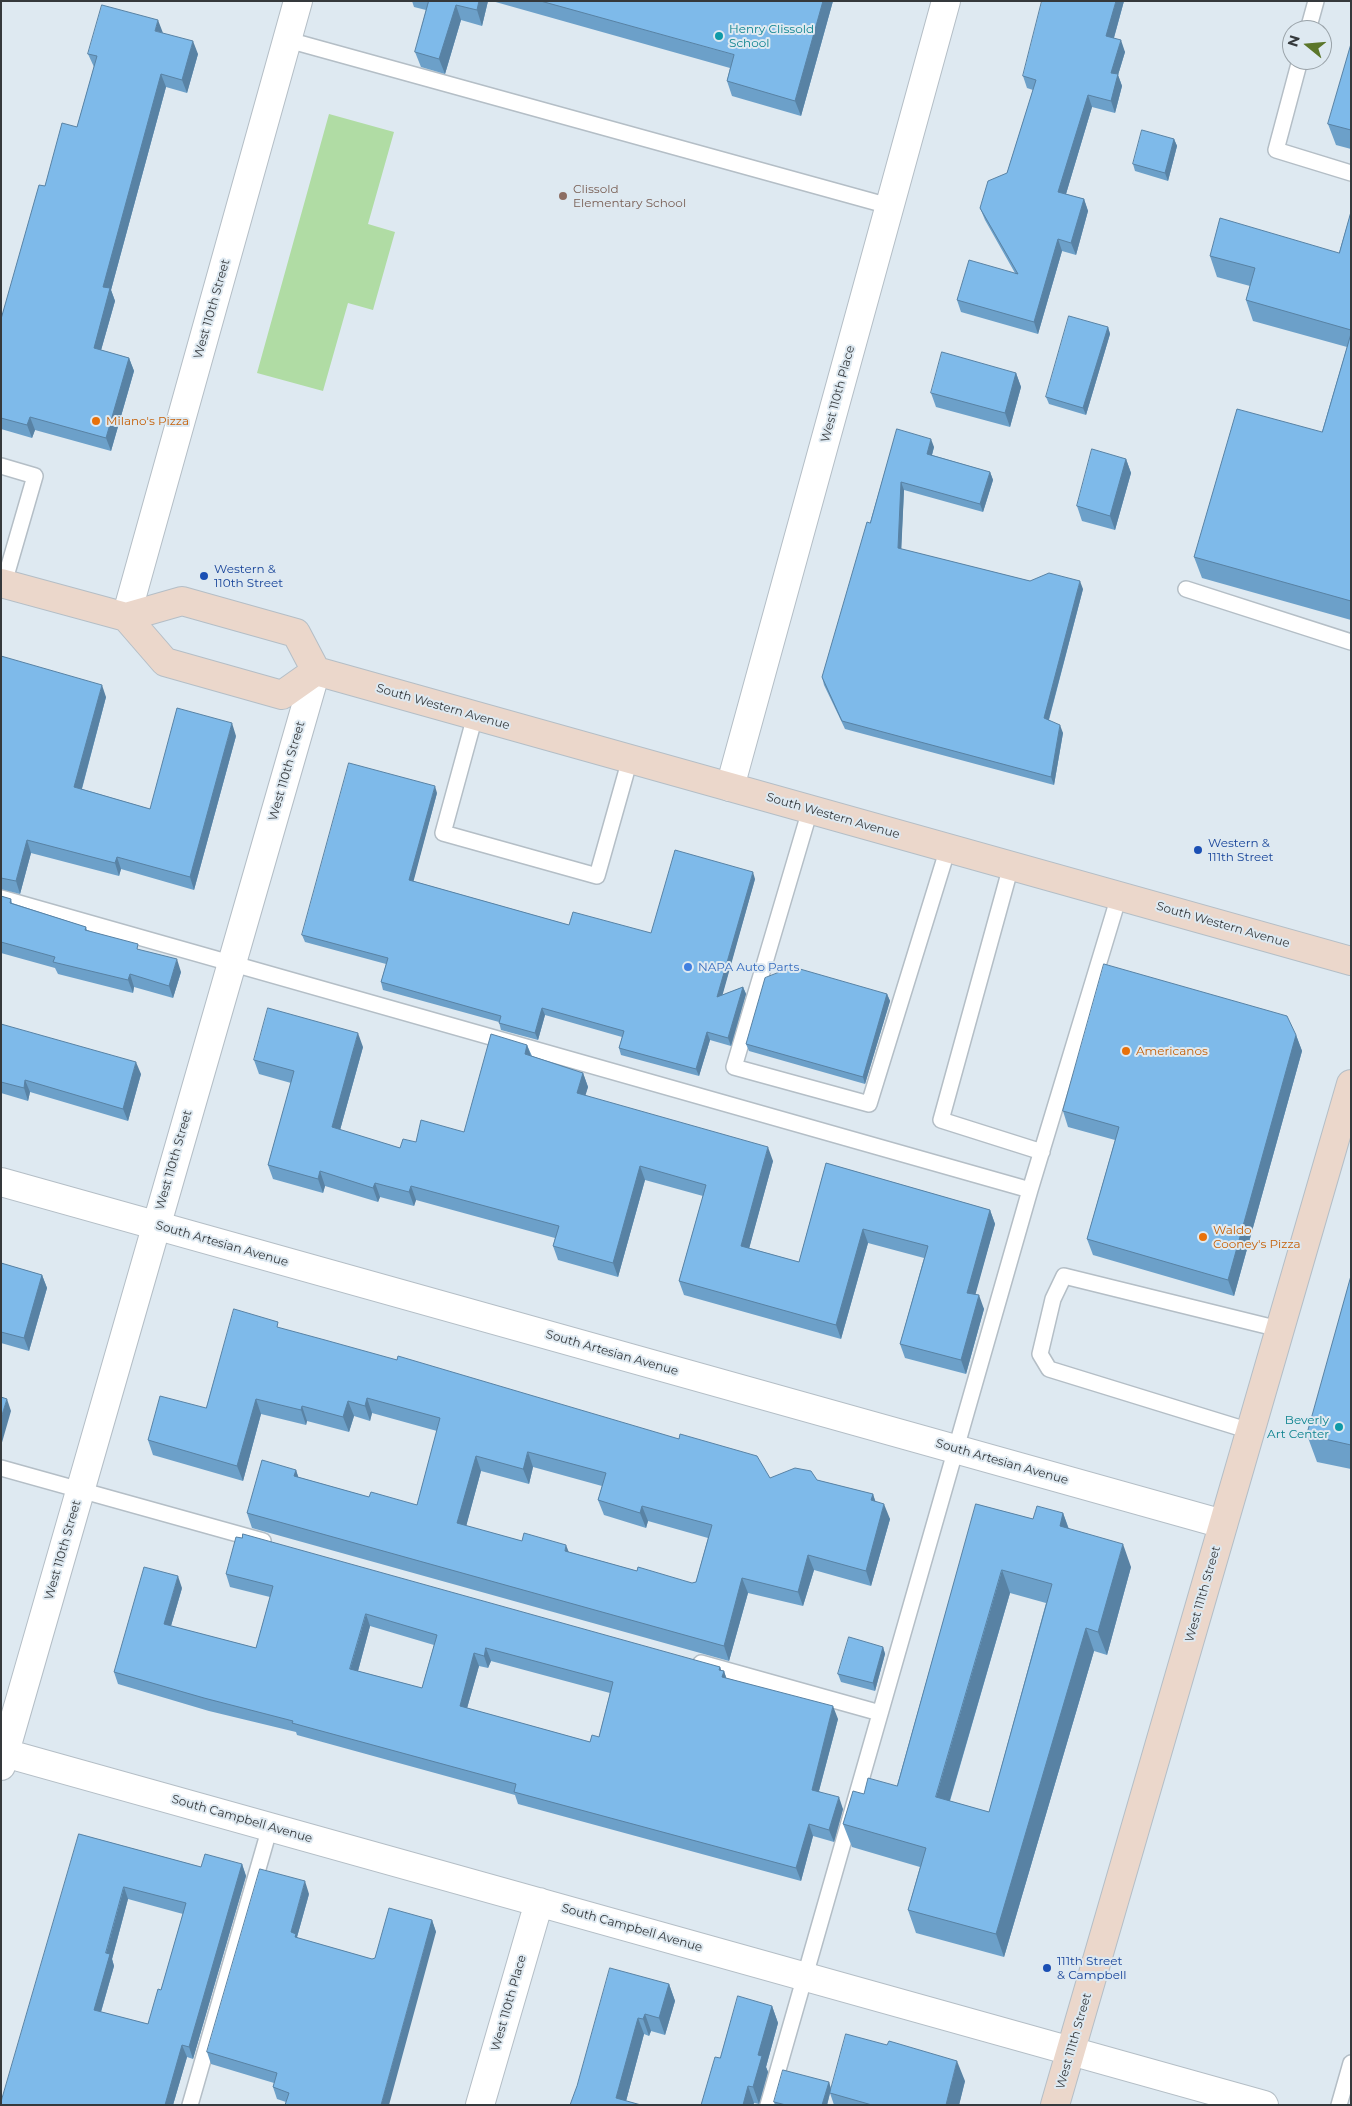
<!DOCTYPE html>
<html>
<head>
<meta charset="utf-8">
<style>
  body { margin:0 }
  #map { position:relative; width:1352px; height:2106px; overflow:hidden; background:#dee9f1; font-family:Montserrat,sans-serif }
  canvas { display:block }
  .frame { position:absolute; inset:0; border:2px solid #35393c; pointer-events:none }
  .north { position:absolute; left:1282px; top:20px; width:50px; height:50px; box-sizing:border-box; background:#dee9f1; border:1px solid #9aa3a9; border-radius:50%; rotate:287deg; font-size:14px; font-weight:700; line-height:20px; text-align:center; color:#35393c }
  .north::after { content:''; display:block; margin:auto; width:18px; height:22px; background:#5b762a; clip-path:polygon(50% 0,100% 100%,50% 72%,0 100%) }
</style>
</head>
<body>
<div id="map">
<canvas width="1352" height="2106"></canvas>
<div class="frame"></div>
<div class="north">N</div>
</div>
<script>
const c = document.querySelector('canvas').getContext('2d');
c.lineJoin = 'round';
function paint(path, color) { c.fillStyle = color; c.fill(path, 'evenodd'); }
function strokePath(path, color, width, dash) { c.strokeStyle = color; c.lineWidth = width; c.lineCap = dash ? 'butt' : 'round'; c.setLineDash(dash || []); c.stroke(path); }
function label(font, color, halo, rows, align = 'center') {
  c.font = font + ' Montserrat,sans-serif'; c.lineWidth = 4; c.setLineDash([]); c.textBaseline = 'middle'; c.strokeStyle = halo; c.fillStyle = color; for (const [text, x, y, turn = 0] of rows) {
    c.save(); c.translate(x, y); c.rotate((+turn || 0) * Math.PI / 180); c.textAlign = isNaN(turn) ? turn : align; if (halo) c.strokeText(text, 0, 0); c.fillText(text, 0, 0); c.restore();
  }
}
paint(new Path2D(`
  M329,114L394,132L368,224L395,232L373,310L348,303L323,391L257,373Z`), '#b0dca4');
const service = new Path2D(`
  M1308,30L1316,1
  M288,40L889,206
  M1300,60L1276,150L1351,173
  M1,466L35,476L4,583
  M1186,589L1351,642
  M475,716L443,833L597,876L630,759
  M810,810L734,1067L869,1104L948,848
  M1011,866L941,1120L1042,1152
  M1,898L1030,1190
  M1250,1431L1049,1369L1040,1354L1053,1299L1064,1276L1279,1329
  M1,1468L263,1541
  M701,1663L880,1713
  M190,2105L270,1827
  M768,2105L1030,1190L1119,896
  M1339,2105L1351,2063`);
const minor = new Path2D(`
  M126,617L298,1
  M730,787L946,1
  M1,1182L1223,1524
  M1,1752L1264,2105
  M1,1766L316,671
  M480,2105L539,1902`);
const secondary = new Path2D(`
  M1,583L126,617L182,601L296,633L316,671L1351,961
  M126,617L165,662L282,695L316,671
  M1055,2105L1351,1084`);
strokePath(service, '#b4bec6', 18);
strokePath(minor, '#b4bec6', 30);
strokePath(secondary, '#b4bec6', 30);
strokePath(service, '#fff', 15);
strokePath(minor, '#fff', 28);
strokePath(secondary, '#ebd7cb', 28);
paint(new Path2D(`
  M412,1H488L482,26L461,20L445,74L421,67L415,52L426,10L414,7Z
  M492,1H833L801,116L732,96L727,81L730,68Z
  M1124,1L1114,38L1125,52L1118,75L1122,86L1115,113L1092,107L1066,194L1084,199L1088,211L1076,255L1062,251L1038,334L961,312L957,300L1015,273L985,220L980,208L1007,173L1033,90L1027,88L1023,76Z
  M163,33L198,54L187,93L166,87L111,290L115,301L101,350L129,358L134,371L111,451L35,430L32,438L1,429V319L45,186L77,127L94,67L88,54Z
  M1351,44V149L1336,145L1328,124Z
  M1174,139L1177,146L1168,181L1135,171L1133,164Z
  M1351,212V620L1202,578L1194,557L1322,432L1347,347L1253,321L1246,300L1250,286L1217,277L1210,256L1339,253Z
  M1108,327L1110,334L1086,415L1049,404L1046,397Z
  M1016,373L1021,387L1010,427L936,407L931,393Z
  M897,429L934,447L932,455L990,472L993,480L983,512L904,490L901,549L1030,581L1083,589L1049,720L1063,733L1054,785L845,729L824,685L822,677L870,523Z
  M1126,459L1131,473L1115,530L1082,521L1077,506Z
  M1,656L106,697L82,789L150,809L236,736L194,890L121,869L119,876L31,853L20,894L1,889Z
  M437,793L413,881L569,925L651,933L755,879L722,995L743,987L746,994L731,1046L710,1040L699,1076L621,1055L619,1048L622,1037L545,1015L538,1040L501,1030L499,1022L383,990L381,982L386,964L305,942L302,935Z
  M1,896L11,899L12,903L86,927L87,930L140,950L181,972L173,998L134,987L133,993L58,974L55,968L1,953Z
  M887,994L890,1001L865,1084L749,1051L746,1044Z
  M1,1024L141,1074L128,1121L30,1092L28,1101L1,1093Z
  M1296,1035L1302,1051L1234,1296L1093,1255L1087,1239L1115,1140L1068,1127L1063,1111Z
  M527,1045L532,1056L583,1073L588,1087L585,1095L773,1161L749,1248L799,1262L826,1163L990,1210L995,1224L975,1294L984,1309L966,1374L905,1358L900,1344L924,1258L868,1243L841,1339L684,1295L679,1281L703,1196L645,1180L618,1277L558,1260L553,1246L555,1238L416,1200L414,1206L380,1197L378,1202L325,1186L323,1193L273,1179L268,1165L291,1083L259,1074L254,1060L363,1047L340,1130L400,1148L416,1142L464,1132Z
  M1,1263L42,1275L47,1288L29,1351L1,1343Z
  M1351,1276V1469L1317,1462L1307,1435Z
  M280,1328L770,1478L817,1480L873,1494L875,1502L890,1519L871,1586L814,1570L803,1606L748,1593L729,1661L252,1528L247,1513L296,1470L298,1477L369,1497L417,1505L437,1431L372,1413L370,1421L354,1416L349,1432L307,1421L306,1425L261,1414L243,1481L153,1455L148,1440L206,1408ZM533,1467L602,1486L598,1500L604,1515L646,1528L648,1521L708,1538L696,1582L692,1583L637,1571L569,1552L522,1541L466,1526L481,1471L529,1484Z
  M976,1504L1033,1519L1063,1513L1069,1529L1131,1567L1107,1655L1094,1651L1004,1957L916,1933L908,1910L920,1867L852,1847L843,1824L864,1794L897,1786ZM1010,1593L1046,1603L989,1812L950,1801Z
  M226,1574L720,1667L721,1670L724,1671L726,1678L838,1719L819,1791L843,1809L834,1842L813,1836L801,1881L518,1804L515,1795L297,1735L296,1732L209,1711L118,1684L114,1672L182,1588L171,1626L256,1648L270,1597L230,1587ZM370,1626L434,1645L422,1688L358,1671ZM491,1661L610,1693L599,1737L590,1742L467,1708L479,1666L488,1668Z
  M883,1647L885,1654L875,1691L841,1682L838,1674Z
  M79,1834L201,1867L242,1864L246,1876L193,2059L187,2057L173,2105H1ZM128,1899L183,1914L161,1990L148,2024L101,2012L114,1966L112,1959Z
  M309,1894L297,1937L298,1938L372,1959L375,1958L432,1920L436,1932L286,2102L277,2099L273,2087L274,2083L211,2064L207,2052Z
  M669,1984L675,2001L665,2035L651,2031L649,2036L644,2034L626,2101L577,2086Z
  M772,2006L778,2023L766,2067L768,2072L759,2104L754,2103L753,2105H701L720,2058Z
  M965,2081L959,2105H834L830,2093L827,2105H775L774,2102L829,2082L831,2089Z`), '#6ca0c9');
paint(new Path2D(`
  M479,1H488L482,26L477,10Z
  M823,1H833L801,116L795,101Z
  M1116,1H1124L1111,48L1106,36Z
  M456,5L461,20L445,74L439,59Z
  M158,20L163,33L155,31Z
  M1121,40L1125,52L1118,75L1122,86L1115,113L1111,101V73Z
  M193,41L198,54L187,93L182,80Z
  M161,74L166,87L111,290L115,301L98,361L94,348L103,287Z
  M1088,95L1092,107L1063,204L1058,192Z
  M1174,139L1177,146L1168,181L1165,173Z
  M1084,199L1088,211L1076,255L1071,243Z
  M1058,239L1062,251L1038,334L1034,322Z
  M1108,327L1110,334L1086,415L1083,408Z
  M129,358L134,371L111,451L106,438Z
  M1016,373L1021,387L1010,427L1005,413Z
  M30,417L35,430L32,438L27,425Z
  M931,439L934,447L930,462L927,454Z
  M1126,459L1131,473L1115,530L1110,516Z
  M990,472L993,480L983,512L980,504Z
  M901,482L904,490L901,556L898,548Z
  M1080,581L1083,589L1047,726L1044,718Z
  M102,685L106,697L79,799L74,787Z
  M232,723L236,736L194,890L190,877Z
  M1060,725L1063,733L1054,785L1051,777Z
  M435,786L437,793L412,887L409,880Z
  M27,840L31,853L20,894L16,881Z
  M117,857L121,869L119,876L115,863Z
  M753,872L755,879L720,1004L717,997Z
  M177,959L181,972L173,998L169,986Z
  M130,974L134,987L133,993L128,980Z
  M743,987L746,994L731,1046L728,1038Z
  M887,994L890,1001L865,1084L863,1077Z
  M542,1008L545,1015L538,1040L535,1033Z
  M707,1032L710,1040L699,1076L696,1069Z
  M358,1033L363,1047L337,1141L332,1127Z
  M1296,1035L1302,1051L1234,1296L1228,1280Z
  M527,1045L532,1059L525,1054Z
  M136,1062L141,1074L128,1121L123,1109Z
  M583,1073L588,1087L582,1107L577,1093Z
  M25,1080L30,1092L28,1101L24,1088Z
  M768,1147L773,1161L746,1260L741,1246Z
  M640,1166L645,1180L618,1277L613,1263Z
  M320,1171L325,1186L323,1193L318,1179Z
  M375,1183L380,1197L378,1202L373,1188Z
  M411,1186L416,1200L414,1206L409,1192Z
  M990,1210L995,1224L972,1307L967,1293Z
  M863,1229L868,1243L841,1339L836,1325Z
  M42,1275L47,1288L29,1351L24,1338Z
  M979,1295L984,1309L966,1374L961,1360Z
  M367,1398L372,1413L370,1421L365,1406Z
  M7,1399L11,1411L1,1446V1418Z
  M256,1399L261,1414L243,1481L237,1466Z
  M348,1401L354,1416L349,1432L343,1417Z
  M302,1406L307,1421L306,1425L301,1410Z
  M528,1452L533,1467L529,1484L523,1469Z
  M476,1456L481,1471L463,1538L457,1523Z
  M296,1470L301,1485L294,1476Z
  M873,1494L878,1509L871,1500Z
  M884,1504L890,1519L871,1586L866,1571Z
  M642,1506L648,1521L646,1528L640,1513Z
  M1063,1513L1071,1536L1060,1526Z
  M1123,1544L1131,1567L1107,1655L1098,1632Z
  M566,1545L572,1560L565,1551Z
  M808,1555L814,1570L803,1606L798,1592Z
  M1002,1570L1010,1593L944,1820L936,1797Z
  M178,1576L182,1588L168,1636L164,1624Z
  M742,1578L748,1593L729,1661L724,1646Z
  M366,1614L370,1626L355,1682L350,1669Z
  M1086,1628L1094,1651L1004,1957L996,1934Z
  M883,1647L885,1654L875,1691L873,1683Z
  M486,1648L491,1661L488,1668L484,1656Z
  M474,1653L479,1666L464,1719L460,1706Z
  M720,1667L723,1675L724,1671L728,1683L726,1689L719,1670Z
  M833,1706L838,1719L816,1802L812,1790Z
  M839,1797L843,1809L834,1842L829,1830Z
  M809,1824L813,1836L801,1881L796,1868Z
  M242,1864L246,1876L193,2059L189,2047Z
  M305,1881L309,1894L297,1937L301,1946L291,1932Z
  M124,1887L128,1899L112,1959L114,1966L98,2022L94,2010L106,1953Z
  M432,1920L436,1932L389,2105H381Z
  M669,1984L675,2001L665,2035L659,2018Z
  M772,2006L778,2023L766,2067L768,2072L759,2104L753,2087L758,2055Z
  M645,2014L651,2031L649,2036L643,2019Z
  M638,2018L644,2034L625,2105L616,2098Z
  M182,2045L187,2057L173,2105H165Z
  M957,2061L965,2081L959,2105H946Z
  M829,2082L831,2089L827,2105H822Z
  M748,2086L754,2103L753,2105H743Z`), '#5882a4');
const building = new Path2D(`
  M429,1H479L477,10L456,5L439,59L415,52Z
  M541,1H823L795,101L727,81L734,55Z
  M1042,1H1116L1106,36L1121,40L1111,73L1118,74L1111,101L1088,95L1058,192L1084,199L1071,243L1058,239L1034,322L957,300L969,260L1018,274L980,208L988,181L1007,173L1036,80L1023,76Z
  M102,5L158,20L155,31L193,41L182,80L161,74L103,287L110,288L94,348L129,358L106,438L30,417L27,425L1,418V319L39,185L45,186L62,123L77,127L97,56L88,54Z
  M1351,44V130L1328,124Z
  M1142,130L1174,139L1165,173L1133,164Z
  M1351,212V330L1246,300L1255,268L1210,256L1220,218L1339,253Z
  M1069,316L1108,327L1083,408L1046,397Z
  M1351,334V601L1194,557L1237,409L1322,432Z
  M942,352L1016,373L1005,413L931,393Z
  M897,429L931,439L927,454L990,472L980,504L901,482L898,548L1030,581L1049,573L1080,581L1044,718L1060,725L1051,777L842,721L822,677L867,522L870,523Z
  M1092,449L1126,459L1110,516L1077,506Z
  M1,656L102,685L74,787L150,809L177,708L232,723L190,877L117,857L115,863L27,840L16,881L1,878Z
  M349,763L435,786L409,880L569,925L573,912L651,933L675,850L753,872L717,997L743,987L728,1038L707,1032L696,1069L619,1048L624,1031L542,1008L535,1033L499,1023L501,1016L381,982L388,958L302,935Z
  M1,896L11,899L10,903L86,927L85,930L138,944L137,949L177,959L169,986L130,974L128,980L53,962L55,957L1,942Z
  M1104,964L1287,1016L1296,1035L1228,1280L1087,1239L1119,1127L1063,1111Z
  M793,967L887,994L863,1077L746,1044L765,978Z
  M268,1008L358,1033L332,1127L400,1148L403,1139L416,1142L421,1120L464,1132L491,1034L527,1045L525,1054L583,1073L577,1093L768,1147L741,1246L799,1262L826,1163L990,1210L967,1293L979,1295L961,1360L900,1344L928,1246L863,1229L836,1325L679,1281L706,1185L640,1166L613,1263L553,1246L559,1226L411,1186L409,1192L375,1183L373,1188L320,1171L318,1179L268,1165L294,1071L254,1060Z
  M1,1024L136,1062L123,1109L25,1080L24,1088L1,1082Z
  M1,1263L42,1275L24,1338L1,1332Z
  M1351,1276V1445L1307,1435Z
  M234,1309L278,1322L277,1327L325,1340L397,1360L398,1356L679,1439L680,1434L757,1456L770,1478L795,1468L811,1471L817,1480L873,1494L871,1500L884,1504L866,1571L808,1555L798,1592L742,1578L724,1646L247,1513L262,1460L296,1470L294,1476L369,1497L371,1492L417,1505L440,1418L367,1398L365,1406L348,1401L343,1417L302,1406L301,1410L256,1399L237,1466L148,1440L160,1396L206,1408ZM528,1452L606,1473L598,1500L640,1513L642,1506L712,1525L696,1582L692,1583L638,1567L637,1571L565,1551L566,1545L524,1533L522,1541L457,1523L476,1456L523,1469Z
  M1,1397L7,1399L1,1418Z
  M976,1504L1033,1519L1037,1506L1063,1513L1060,1526L1123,1544L1098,1632L1086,1628L996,1934L908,1910L926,1848L843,1824L853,1791L864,1794L868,1778L897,1786ZM1002,1570L1052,1584L989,1812L936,1797Z
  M243,1534L720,1667L719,1670L724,1671L722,1677L833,1706L812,1790L839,1797L829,1830L809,1824L796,1868L514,1792L516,1784L292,1723L293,1721L204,1698L114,1672L144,1567L178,1576L164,1624L256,1648L273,1586L226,1574L236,1537L242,1538ZM366,1614L437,1635L422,1688L350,1669ZM486,1648L613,1682L599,1737L592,1735L590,1742L460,1706L474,1653L484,1656Z
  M849,1637L883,1647L873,1683L838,1674Z
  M79,1834L201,1867L205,1854L242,1864L189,2047L182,2045L165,2105H1V2102ZM124,1887L186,1903L161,1990L158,1989L148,2024L94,2010L110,1954L106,1953Z
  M260,1869L305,1881L291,1932L296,1934L295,1937L372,1959L375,1958L389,1908L432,1920L381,2105H285L289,2093L273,2087L277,2073L207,2052Z
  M610,1968L669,1984L659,2018L645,2014L643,2019L638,2018L616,2098L641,2105H570L577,2086Z
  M738,1996L772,2006L758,2055L762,2056L753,2087L748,2086L743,2105H701L715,2057L720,2058Z
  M846,2034L887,2045L889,2041L957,2061L946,2105H872L830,2093Z
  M783,2070L829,2082L822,2105H786L774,2102Z`);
paint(building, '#7ebaea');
strokePath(building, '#5882a4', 1);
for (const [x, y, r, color] of [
  [719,36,5,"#0f9aa8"],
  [563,196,5,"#8d6e63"],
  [96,421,5,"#e8710a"],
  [204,576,5,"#1a4fb4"],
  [1198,850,5,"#1a4fb4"],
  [688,967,5,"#3f7fe0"],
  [1126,1051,5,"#e8710a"],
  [1203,1237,5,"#e8710a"],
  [1339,1427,5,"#0f9aa8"],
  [1047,1968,5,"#1a4fb4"]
]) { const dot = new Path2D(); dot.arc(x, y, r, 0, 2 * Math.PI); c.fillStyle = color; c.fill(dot); strokePath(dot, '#dee9f1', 2); }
label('12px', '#0d838f', '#dee9f1', [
  ["Henry Clissold",729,29],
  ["School",729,43],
  ["Beverly",1329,1420,"right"],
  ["Art Center",1329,1434,"right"]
], 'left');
label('12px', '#785e54', '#dee9f1', [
  ["Clissold",573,189],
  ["Elementary School",573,203]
], 'left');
label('12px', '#35393c', '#dee9f1', [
  ["West 110th Street",212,309,-74],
  ["West 110th Place",838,394,-75],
  ["South Western Avenue",443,707,16],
  ["West 110th Street",287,771,-74],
  ["South Western Avenue",833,816,16],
  ["South Western Avenue",1223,925,16],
  ["West 110th Street",174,1160,-74],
  ["South Artesian Avenue",222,1244,16],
  ["South Artesian Avenue",612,1353,16],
  ["South Artesian Avenue",1002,1462,16],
  ["West 110th Street",63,1550,-74],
  ["West 111th Street",1203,1594,-74],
  ["South Campbell Avenue",242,1819,16],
  ["South Campbell Avenue",632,1928,16],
  ["West 110th Place",509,2003,-74],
  ["West 111th Street",1074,2041,-74]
]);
label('12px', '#c56008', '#dee9f1', [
  ["Milano's Pizza",106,421],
  ["Americanos",1136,1051],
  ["Waldo",1213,1230],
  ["Cooney's Pizza",1213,1244]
], 'left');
label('12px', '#164399', '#dee9f1', [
  ["Western &",214,569],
  ["110th Street",214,583],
  ["Western &",1208,843],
  ["111th Street",1208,857],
  ["111th Street",1057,1961],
  ["& Campbell",1057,1975]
], 'left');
label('12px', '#366cbe', '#dee9f1', [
  ["NAPA Auto Parts",698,967]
], 'left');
</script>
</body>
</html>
